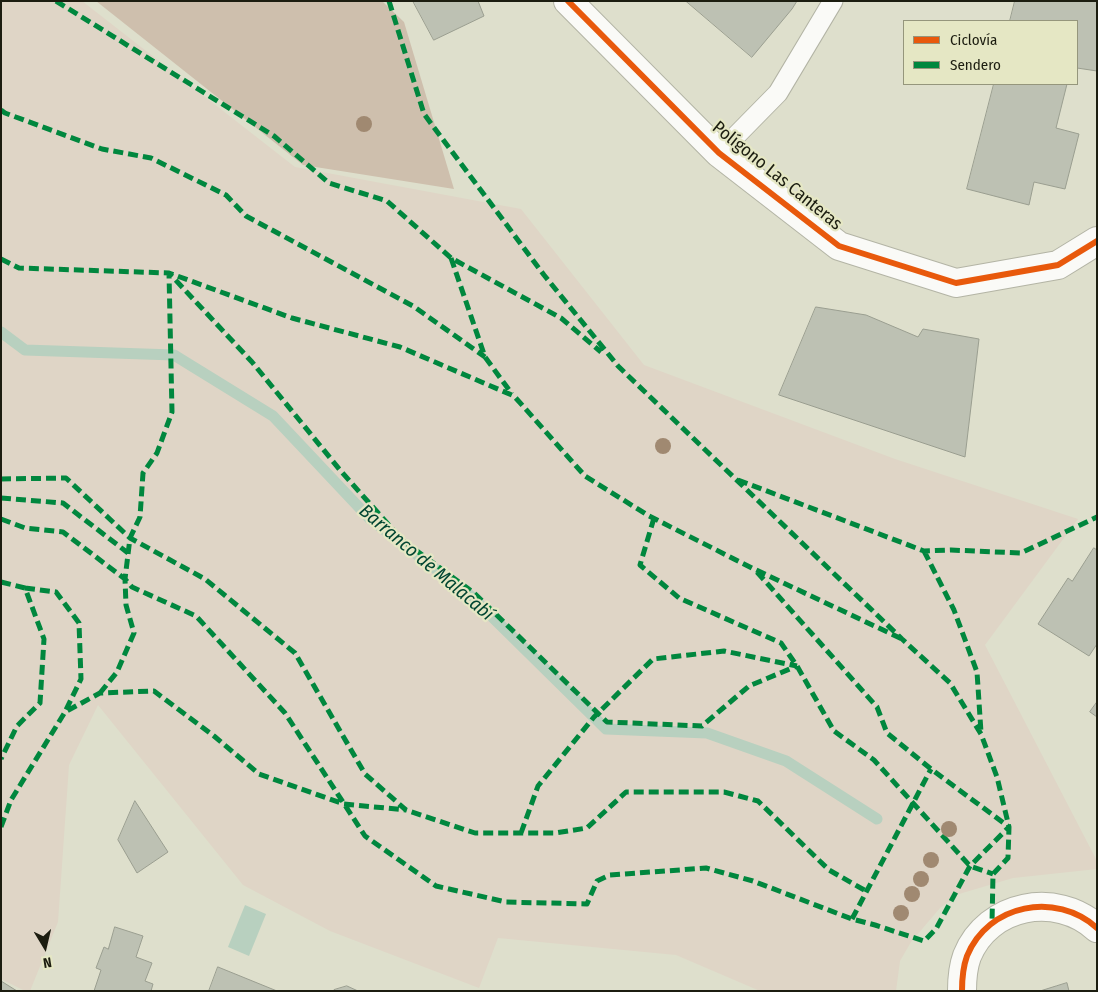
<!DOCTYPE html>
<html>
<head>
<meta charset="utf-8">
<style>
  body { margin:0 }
  #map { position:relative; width:1098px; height:992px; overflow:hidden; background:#dedfcc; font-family:"Fira Sans Condensed",sans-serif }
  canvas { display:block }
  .frame { position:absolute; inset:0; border:2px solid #1c1d10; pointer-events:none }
  .legend { position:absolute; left:903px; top:20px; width:175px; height:65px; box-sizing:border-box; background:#e5e7c4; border:1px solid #95967c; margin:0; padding:6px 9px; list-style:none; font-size:15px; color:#1c1d10 }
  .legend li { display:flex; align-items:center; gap:10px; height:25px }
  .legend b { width:25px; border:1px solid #95967c }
  .north { position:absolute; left:20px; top:922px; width:50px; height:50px; -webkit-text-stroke:4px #e5e7c4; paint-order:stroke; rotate:171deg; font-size:14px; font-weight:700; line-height:20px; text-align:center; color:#1c1d10 }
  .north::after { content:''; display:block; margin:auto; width:18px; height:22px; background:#1c1d10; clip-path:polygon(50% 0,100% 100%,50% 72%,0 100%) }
</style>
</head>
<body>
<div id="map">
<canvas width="1098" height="992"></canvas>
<div class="frame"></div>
<ul class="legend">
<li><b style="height:6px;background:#e8590c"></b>Ciclovía</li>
<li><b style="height:6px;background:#00873e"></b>Sendero</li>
</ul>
<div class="north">N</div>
</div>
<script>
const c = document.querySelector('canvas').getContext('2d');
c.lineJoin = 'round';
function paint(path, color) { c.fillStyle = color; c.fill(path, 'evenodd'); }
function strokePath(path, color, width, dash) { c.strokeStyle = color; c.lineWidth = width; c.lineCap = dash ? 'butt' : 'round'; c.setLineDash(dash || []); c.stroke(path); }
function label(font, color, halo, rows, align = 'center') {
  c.font = font + ' "Fira Sans Condensed",sans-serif'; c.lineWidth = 4.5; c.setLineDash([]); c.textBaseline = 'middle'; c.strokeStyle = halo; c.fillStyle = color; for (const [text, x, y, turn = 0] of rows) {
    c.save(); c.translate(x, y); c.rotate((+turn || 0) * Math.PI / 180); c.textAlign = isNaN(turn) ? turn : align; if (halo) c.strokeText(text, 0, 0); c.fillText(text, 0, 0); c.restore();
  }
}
paint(new Path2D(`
  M1,1H82L295,167L521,209L644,365L895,459L1078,519L985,645L1097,861V869L1013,878L959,894L940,908L911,942L900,961L896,991H760L676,955L498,938L479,988L330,931L243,885L98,705L69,765L58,922L30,991H25L1,979Z`), '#dfd5c6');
paint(new Path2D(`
  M96,1H382L404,22L454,189L303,165Z`), '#cebfad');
paint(new Path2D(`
  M245,905L266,914L249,956L228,947Z`), '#b8d0bf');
strokePath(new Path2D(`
  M1,332L25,350L174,355L273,416L370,519L471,596L606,729L707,733L786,761L877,819`), '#b8d0bf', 11);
const building = new Path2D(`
  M413,1H478L484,16L434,40Z
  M686,1H797L792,9L752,57Z
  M1015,1H1097V71L1077,68V21H1010Z
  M994,84H1067L1056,128L1079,134L1065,189L1034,182L1029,205L967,189Z
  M816,307L866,315L918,337L923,329L979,339L965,457L779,395Z
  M1094,548L1097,550V644L1089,656L1038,624L1068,578L1072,581Z
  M1097,702V717L1090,712Z
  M135,801L168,852L137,873L118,840Z
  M115,927L143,936L136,957L152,963L145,981L153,984L151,991H94L101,970L96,968L104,947L108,949Z
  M218,967L277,991H209Z
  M1,981L17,991H1Z
  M1067,983L1069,991H1040L1056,986Z
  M347,986L358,991H334V990Z`);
paint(building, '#bdc1b3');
strokePath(building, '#9a9e90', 1);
const lane = new Path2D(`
  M719,153L778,93L833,1`);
const street = new Path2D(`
  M568,1L719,153L839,246L956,283L1058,265L1097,241`);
const secondary = new Path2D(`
  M962,991C962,979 963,967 967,956C988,904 1056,891 1097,928`);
strokePath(lane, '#b3b4a5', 21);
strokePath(street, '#b3b4a5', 30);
strokePath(secondary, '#b3b4a5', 30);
strokePath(lane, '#fafaf7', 19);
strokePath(street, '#fafaf7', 28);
strokePath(secondary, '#fafaf7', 28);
strokePath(new Path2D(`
  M56,1L274,136L329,183L387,201L451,258L561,318L601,352
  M389,1L424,114L544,275L618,366L902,639L950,683L981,734L997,777L1009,827L1008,858L993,874L992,923
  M1,110L5,113L102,149L151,158L226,195L246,216L413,306L485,357
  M451,258L485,357L512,394
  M1,259L19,268L169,273L252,362L340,470L402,540L474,593L607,722L702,726L749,686L797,666
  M1,479L66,478L130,538L205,579L295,653L365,774L406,810L475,833H555L587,828L626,792H724L758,801L829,870L866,891
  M738,480L924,551L951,550L1021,553L1097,517
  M1,498L63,503L128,553
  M654,518L640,565L679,598L781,643L797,666L834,731L874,760L970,866L993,874
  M1,519L25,528L63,532L125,579L132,587L196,616L285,713L365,836L436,886L506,902L587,904L597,881L610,875L706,868L753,881L852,919L875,925L924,941L936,929L970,866L1009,827
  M924,551L954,610L977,672L981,732
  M757,572L877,707L887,733L931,769L1009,827
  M1,582L25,588L44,639L40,703L17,726L1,759
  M25,588L56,592L79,623L81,679L65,712
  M100,693L117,672L134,633L126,605L125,579L130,538L140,517L143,473L157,453L172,412L169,273L292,318L400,347L514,396L585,476L649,516L754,569L902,639
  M1,827L11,800L65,712L100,693L154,691L214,736L259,774L344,804L406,810
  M521,833L538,786L594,717L653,659L724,651L797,666
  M852,919L931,769`), '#00873e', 5, [10, 5]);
strokePath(new Path2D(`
  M568,1L719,153L839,246L956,283L1058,265L1097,241
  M962,991C962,979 963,967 967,956C988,904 1056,891 1097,928`), '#e8590c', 6);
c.fillStyle = '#a08971';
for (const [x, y] of [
  [364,124],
  [663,446],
  [949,829],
  [931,860],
  [921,879],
  [912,894],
  [901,913]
]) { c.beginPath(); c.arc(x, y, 8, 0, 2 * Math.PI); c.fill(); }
label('18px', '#1c1d10', '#e5e7c4', [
  ["Polígono Las Canteras",777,176,39]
]);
label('italic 19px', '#024632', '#e5e7c4', [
  ["Barranco de Malacabí",426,563,40]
]);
</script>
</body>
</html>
